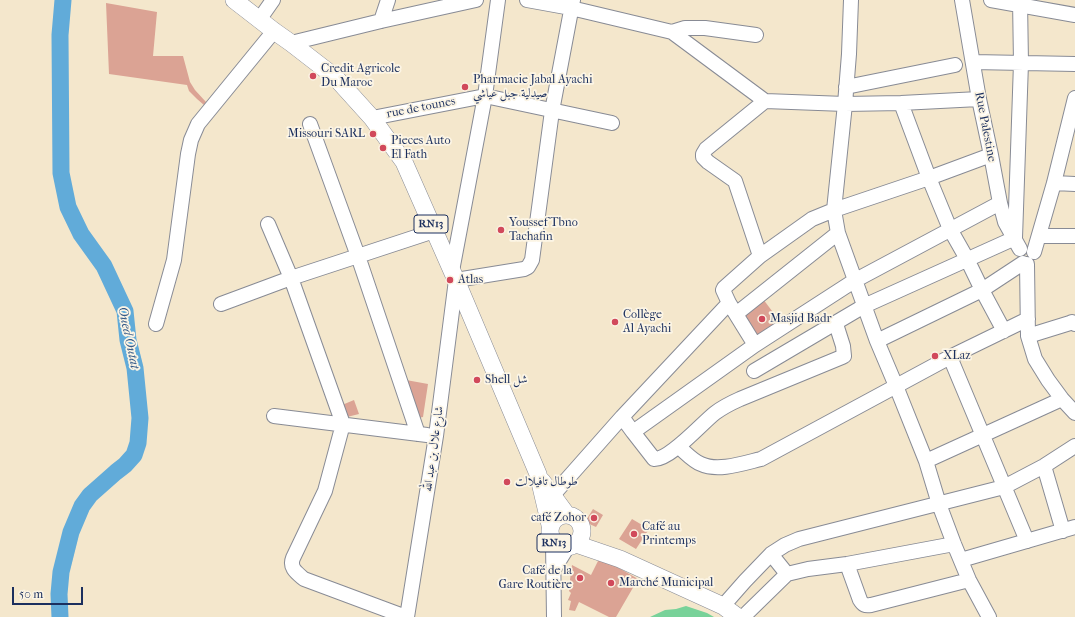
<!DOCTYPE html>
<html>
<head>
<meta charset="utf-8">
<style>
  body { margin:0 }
  #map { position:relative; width:1075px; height:617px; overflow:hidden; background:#f4e7cc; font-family:"IM FELL French Canon",serif }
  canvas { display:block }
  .scale { position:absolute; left:12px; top:587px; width:71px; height:18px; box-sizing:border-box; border:2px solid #1b2f5e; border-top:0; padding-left:5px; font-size:12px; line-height:14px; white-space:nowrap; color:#1b2f5e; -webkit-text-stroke:3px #fcf5e5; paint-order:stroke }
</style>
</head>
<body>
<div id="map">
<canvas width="1075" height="617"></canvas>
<div class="scale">50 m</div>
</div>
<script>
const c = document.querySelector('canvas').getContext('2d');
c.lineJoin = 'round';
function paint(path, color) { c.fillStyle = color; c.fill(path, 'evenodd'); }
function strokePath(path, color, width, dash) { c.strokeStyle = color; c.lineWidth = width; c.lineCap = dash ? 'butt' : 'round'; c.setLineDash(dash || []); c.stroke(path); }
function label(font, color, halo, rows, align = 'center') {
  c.font = font + ' "IM FELL French Canon",Amiri,serif'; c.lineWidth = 3.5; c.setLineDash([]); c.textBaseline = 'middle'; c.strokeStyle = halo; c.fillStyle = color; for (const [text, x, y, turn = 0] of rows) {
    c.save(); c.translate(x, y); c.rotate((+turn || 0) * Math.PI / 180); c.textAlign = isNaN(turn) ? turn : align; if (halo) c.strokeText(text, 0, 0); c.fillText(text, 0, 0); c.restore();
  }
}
paint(new Path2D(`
  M686,606L707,613L714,617H650L665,610L676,609Z`), '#78d299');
strokePath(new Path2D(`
  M60,617L59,594L61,572L71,532L82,506L90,495L116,472L125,465L134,455L138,443L140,418L135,368L128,340L125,311L104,266L81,234L68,207L61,173L60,35L63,0`), '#61abd9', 17);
paint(new Path2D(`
  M106,3L157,12L153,56H183L190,82L195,90L206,102L204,105L197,99L189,91L187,85L109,74Z
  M763,299L781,323L758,338L743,315Z
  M406,380L428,384L423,417L418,418Z
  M354,400L359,414L347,417L342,405Z
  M593,509L603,515L596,527L585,522Z
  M632,519L649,529L636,549L619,539Z
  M600,557L638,579L616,617H609L579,602L575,611L569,610L571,601L568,600L571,593L569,591L570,587H569L572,565L591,575Z`), '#dba394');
const minor = new Path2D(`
  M527,0L571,8L672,32L765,101L845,104L901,103L979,99
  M851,0L849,54L845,104L834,210L838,233L877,341L896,386L926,461L939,504L954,544L969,580L989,617
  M962,0L979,99L991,155L1000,203L1005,222L1020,249
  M991,0L1075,15
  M259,20L273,0
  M381,21L388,0
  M672,32L685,28H705L756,35
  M291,43L381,21L476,0
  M973,62L1075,64
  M846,87L955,65
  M901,103L929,178L950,229L967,259L982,290L1004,331
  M372,118L485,96L612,123
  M310,124L358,256L418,434
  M1054,183L1075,184
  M1039,236H1075
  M1034,252L1054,183L1075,98
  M760,256L735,181L708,162L703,157V154L706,149L765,101
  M1027,264L1028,336L1035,359L1048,380L1062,399L1075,413
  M452,271L485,96L498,0
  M221,304L291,278L268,224
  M736,314L838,233
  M156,324L174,260L188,154L191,140L198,124L274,31
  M1028,336L1070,323L1072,322L1075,324
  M877,341L982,290L1023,263
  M755,345L729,303L723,290L724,288L760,256L812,219L834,210L929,178L991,155
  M950,357L1027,541
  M754,371L864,306L1015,238L1021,63L1020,0
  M274,416L427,435
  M622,417L633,432L755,345L854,281L1000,203
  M633,432L654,459C670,460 702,423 715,413C723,407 731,403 740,399L842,357L844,356L843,346L836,324
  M679,447C686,453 693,461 701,464C718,472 744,463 761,459L950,357L1028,319
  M926,461L1062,399
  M1044,466L1063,531
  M553,495L622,417L729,303
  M553,543L554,617
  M771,554L787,574
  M961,560L1075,527
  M847,564L860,600C863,605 865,606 871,605L969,580
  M554,569L567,548
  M723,606L745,581L771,554L785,545L799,539L1004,487L1044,466L1075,446
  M406,617L304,579C297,573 289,568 293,558L325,491L343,424L291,278L434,231
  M407,617L436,436L456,280L524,269L528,267L532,260L552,111L573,0
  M743,617L787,574L808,569L847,564L954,544`);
const major = new Path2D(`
  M234,0L274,31L291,43L335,77L372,118L404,162L456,280L538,474L550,525
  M542,481L567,515
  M550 531a16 16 0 1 1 32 0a16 16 0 1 1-32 0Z
  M576,544L620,559L723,606L738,617`);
strokePath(minor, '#888b95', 16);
strokePath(major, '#888b95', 18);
strokePath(minor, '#fff', 14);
strokePath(major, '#fff', 17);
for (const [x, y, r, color] of [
  [313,76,4,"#d1495b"],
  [465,87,4,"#d1495b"],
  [373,134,4,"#d1495b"],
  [383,148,4,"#d1495b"],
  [501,230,4,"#d1495b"],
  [450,280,4,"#d1495b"],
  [762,319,4,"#d1495b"],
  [615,322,4,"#d1495b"],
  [935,356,4,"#d1495b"],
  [477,380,4,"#d1495b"],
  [507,482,4,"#d1495b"],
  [594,518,4,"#d1495b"],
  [634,534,4,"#d1495b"],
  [580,578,4,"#d1495b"],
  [611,583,4,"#d1495b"]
]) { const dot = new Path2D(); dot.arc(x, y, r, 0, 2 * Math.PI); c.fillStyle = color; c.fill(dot); strokePath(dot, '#fcf5e5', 1.5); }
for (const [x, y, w] of [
  [431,224,34],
  [554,543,34]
]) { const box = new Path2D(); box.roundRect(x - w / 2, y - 9, w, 18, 3); c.fillStyle = '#fcf5e5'; c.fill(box); strokePath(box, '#1b2f5e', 1); }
label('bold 11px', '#1b2f5e', null, [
  ["RN13",431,224],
  ["RN13",554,543]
]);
label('12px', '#1b2f5e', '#fcf5e5', [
  ["Credit Agricole",321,69],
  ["Du Maroc",321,83],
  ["Pharmacie Jabal Ayachi",473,80],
  ["صيدلية جبل عياشي",473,94],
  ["Missouri SARL",365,134,"right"],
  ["Pieces Auto",391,141],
  ["El Fath",391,155],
  ["Youssef Tbno",509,223],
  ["Tachafin",509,237],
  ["Atlas",458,280],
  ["Collège",623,315],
  ["Al Ayachi",623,329],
  ["Masjid Badr",770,319],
  ["XLaz",943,356],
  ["Shell شل",485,380],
  ["طوطال تافيلالت",515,482],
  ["café Zohor",586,518,"right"],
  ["Café au",642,527],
  ["Printemps",642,541],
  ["Café de la",572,571,"right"],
  ["Gare Routière",572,585,"right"],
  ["Marché Municipal",619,583]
], 'left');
label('12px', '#1b2f5e', '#fcf5e5', [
  ["rue de tounes",421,108,-11],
  ["Rue Palestine",985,127,79],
  ["شارع علال بن عبد الله",434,449,-82]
]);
label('italic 13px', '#345a89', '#fcf5e5', [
  ["Oued Outat",128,338,78]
]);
</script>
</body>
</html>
